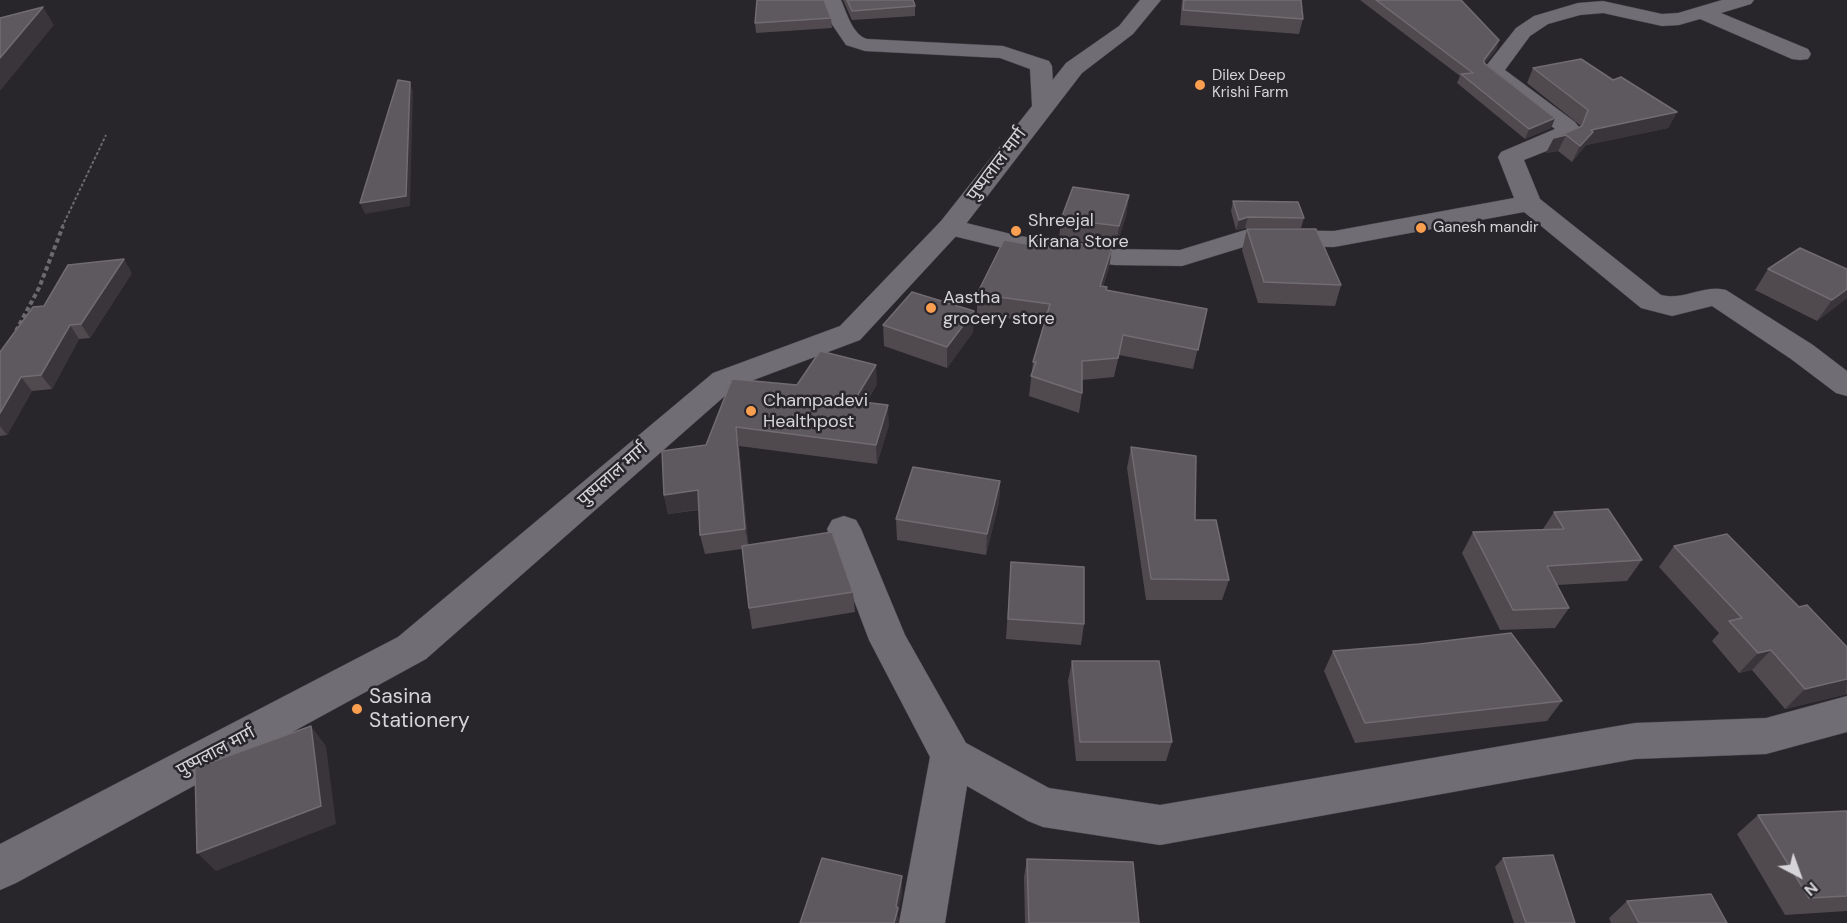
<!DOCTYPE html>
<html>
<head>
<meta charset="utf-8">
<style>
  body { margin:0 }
  #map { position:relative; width:1847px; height:923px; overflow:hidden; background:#28252b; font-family:"DM Sans",sans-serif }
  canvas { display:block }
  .north { position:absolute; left:1769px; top:845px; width:60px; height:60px; -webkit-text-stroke:4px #28252b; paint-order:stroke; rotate:139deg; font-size:16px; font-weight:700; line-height:24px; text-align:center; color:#d6d4d8 }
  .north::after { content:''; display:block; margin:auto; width:21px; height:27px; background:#d6d4d8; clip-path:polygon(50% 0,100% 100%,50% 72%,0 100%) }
</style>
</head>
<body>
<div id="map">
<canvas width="1847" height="923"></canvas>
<div class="north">N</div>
</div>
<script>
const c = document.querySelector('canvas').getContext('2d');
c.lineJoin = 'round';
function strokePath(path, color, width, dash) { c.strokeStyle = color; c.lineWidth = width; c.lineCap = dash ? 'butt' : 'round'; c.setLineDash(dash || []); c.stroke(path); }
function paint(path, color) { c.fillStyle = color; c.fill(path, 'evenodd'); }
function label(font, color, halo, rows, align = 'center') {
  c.font = font + ' "DM Sans","Noto Sans Devanagari",sans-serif'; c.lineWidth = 5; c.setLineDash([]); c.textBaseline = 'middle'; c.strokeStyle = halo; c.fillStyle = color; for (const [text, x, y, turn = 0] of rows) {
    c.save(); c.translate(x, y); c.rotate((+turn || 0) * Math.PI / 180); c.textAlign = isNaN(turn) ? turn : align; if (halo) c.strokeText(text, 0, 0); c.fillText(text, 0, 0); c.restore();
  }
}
const minor = new Path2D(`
  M821,0H841C847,13 852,34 867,39L1003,46L1049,61L1052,66L1054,105L1051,110L1043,112L1035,110L1032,105L1030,69L1000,58L865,51L846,45L831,23Z
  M1722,0H1754L1751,4L1721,13L1808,49L1811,54L1808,59L1800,60L1792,59L1700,19L1679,25L1662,26L1603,13L1580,15L1548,24L1530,36L1505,70L1575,122L1579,127L1574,140L1524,160L1540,199L1661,295C1683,301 1704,284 1726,290L1813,345L1847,371V396L1836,393L1791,359L1712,306L1672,316L1641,308L1524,212L1334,247L1247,246L1182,266L1114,265L1019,252L941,233L937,227L941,221L950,219L1019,236L1114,249L1180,250L1245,230L1334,231L1514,198L1498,157L1501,152L1555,129L1482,71L1516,28L1534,16L1578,3L1603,1L1662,14L1678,13Z
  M844,516L856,520L861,529L905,635L966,743L1049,788L1160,805L1635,723L1766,718L1847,696V732L1766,754L1635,759L1160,845L1043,827L1028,821L967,786L945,923H899L930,757L869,640L827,529L832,520Z`);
const tertiary = new Path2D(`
  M1140,0H1161L1133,34L1082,73L959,233L860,340L735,387L426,659L16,883L0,890V844L398,637L713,373L840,326L941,221L1066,63L1119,26Z`);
strokePath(minor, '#444146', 1);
strokePath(tertiary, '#444146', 1);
strokePath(new Path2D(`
  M62,227L106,135`), '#6c696f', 2, [3, 2]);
strokePath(new Path2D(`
  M16,331L39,288L63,226`), '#6c696f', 4, [4.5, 3]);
paint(minor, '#706d74');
paint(tertiary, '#706d74');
paint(new Path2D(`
  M843,0H913L915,6V16L852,20Z
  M1182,0H1301L1303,19L1299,34L1180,25Z
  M1360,0H1461L1499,40L1496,50L1485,63L1555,118L1551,128L1525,139L1457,83L1460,76Z
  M831,18L832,28L756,33L755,23Z
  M1533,68L1613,80L1677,112L1668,128L1586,145L1572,162L1558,151L1546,153L1554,138L1580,127L1581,126L1527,83Z
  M1129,195L1126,216L1116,247L1059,239L1061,219Z
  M1233,201L1304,218L1301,228H1245L1236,230L1231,211Z
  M1247,229L1341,285L1335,306L1258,303L1242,250Z
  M1050,248H1112L1109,267L1103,287L1106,290L1207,309L1193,369L1119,355L1114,377L1082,380V393L1079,413L1029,396L1033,362L1044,323L977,314V294Z
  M1768,269L1847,298L1817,321L1755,290Z
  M132,273L90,338L79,339L52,389L32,391L7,435L0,436V352L44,306Z
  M974,311L973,332L947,368L884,346L883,325Z
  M877,384L866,403L889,425L877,464L739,446L748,545L853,592L855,612L752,629L749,608L742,549L705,554L700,535L699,510L668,514L664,495L706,445L797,385Z
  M1131,447L1229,580L1222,600H1146L1127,468Z
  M1000,481L999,502L986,555L897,540L896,519Z
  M1554,512L1642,560L1627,581L1557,585L1569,608L1555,628L1500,630L1462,553L1473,532L1543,529Z
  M1674,546L1799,607L1847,647V694L1785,709L1752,670L1739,673L1712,641L1719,633L1659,567Z
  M1011,562L1084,624L1081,645L1006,639Z
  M1419,644L1562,701L1547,721L1355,743L1324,671L1333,651Z
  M1072,661L1172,742L1166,761H1076L1068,681Z
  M1847,811V911L1785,915L1737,834L1758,815Z
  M1503,858L1575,923H1514L1495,867Z
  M1027,859L1139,923H1025L1024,877Z
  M1627,901L1727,923H1611L1609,918Z`), '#504a4f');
paint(new Path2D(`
  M43,7L54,25L0,91V58Z
  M1499,40L1496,50L1480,70L1484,60Z
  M410,82L413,92L410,206L365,214L360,203Z
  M1677,112L1668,128L1586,145L1572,162L1580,146L1591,130Z
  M1555,118L1551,128L1525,139L1529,129Z
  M1566,135L1558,151L1546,153L1554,138Z
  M1129,195L1126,216L1116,247L1119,226Z
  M1248,217L1245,228L1236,230L1239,220Z
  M1112,248L1109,267L1097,305L1100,286Z
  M124,259L132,273L90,338L81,324Z
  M1847,289V298L1817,321L1832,300Z
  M974,311L973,332L947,368V347Z
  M70,325L79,339L52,389L41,375Z
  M876,365L877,384L855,421L854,401Z
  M21,377L32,391L7,435L0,426V413Z
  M888,405L889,425L877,464L876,445Z
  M736,427L739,446L749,548L745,529Z
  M1000,481L999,502L986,555L987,534Z
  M698,490L702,509L668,514L664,495Z
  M1771,650L1752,670L1739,673L1758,653Z
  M1847,679L1846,694L1785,709L1805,689Z
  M311,726L326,746L336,824L216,871L197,853Z
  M902,876V894L898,914L899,923H894L896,906Z`), '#3a353b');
const building = new Path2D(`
  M757,0H824L831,18L755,23Z
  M847,0H913L915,6L852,11Z
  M1184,0H1301L1303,19L1183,10Z
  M1376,0H1461L1499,40L1484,60V63L1555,118L1529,129L1461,74L1473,73Z
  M43,7L0,58V18Z
  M1581,59L1613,80L1621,77L1677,112L1591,130L1593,132L1580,146L1566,135L1554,138L1582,126L1588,110L1533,68Z
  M398,80L410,82L406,196L360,203Z
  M1073,187L1129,195L1119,226L1061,219Z
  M1233,201L1298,202L1304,218L1248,217L1239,220Z
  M1247,229H1316L1341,285L1264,282Z
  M1004,240L1050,248L1053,240L1112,248L1100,286L1107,287L1106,290L1207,309L1198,350L1123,335L1118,358L1082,361V393L1031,376L1036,362H1033L1050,304L977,294Z
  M1800,248L1847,269V289L1832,300L1768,269Z
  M124,259L81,324L70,325L41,375L21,377L0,413V352L33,307L44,306L68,265Z
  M912,292L974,311L947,347L883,325Z
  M820,351L876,365L854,401L888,405L876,445L736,427L745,529L700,535L698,490L664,495L662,451L706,445L732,379L797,385Z
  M1131,447L1196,456L1195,520H1216L1229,580L1151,579Z
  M913,467L1000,481L987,534L896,519Z
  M1608,509L1642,560L1547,566L1569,608L1513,610L1473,532L1564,529L1554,512Z
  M832,532L853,592L749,608L742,546Z
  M1727,534L1799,607L1807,605L1847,647V679L1805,689L1771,650L1758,653L1729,621L1742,618L1674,546Z
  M1011,562L1084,567V624L1008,619Z
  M1511,633L1562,701L1365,723L1333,651L1419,644Z
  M1072,661H1159L1172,742H1080Z
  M311,726L321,806L197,853L195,768Z
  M1847,811V896L1809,898L1758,815Z
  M1553,855L1575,923H1526L1503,858Z
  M822,858L902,876L896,906L898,908L894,923H800Z
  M1027,859L1133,862L1139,923H1029Z
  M1711,894L1727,923H1639L1627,901Z`);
paint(building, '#5e595e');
strokePath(building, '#716c71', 1.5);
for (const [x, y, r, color] of [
  [1200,85,6,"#fa9f4f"],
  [1421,228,6,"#fa9f4f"],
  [1016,231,6,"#fa9f4f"],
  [931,308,6,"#fa9f4f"],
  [751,411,6,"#fa9f4f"],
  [357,709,6,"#fa9f4f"]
]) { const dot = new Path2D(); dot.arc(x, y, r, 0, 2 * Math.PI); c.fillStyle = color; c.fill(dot); strokePath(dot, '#28252b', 2); }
label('15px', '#d6d4d8', '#28252b', [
  ["Dilex Deep",1212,76],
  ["Krishi Farm",1212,93],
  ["Ganesh mandir",1433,228]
], 'left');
label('18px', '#d6d4d8', '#28252b', [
  ["पुष्पलाल मार्ग",997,165,-53],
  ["पुष्पलाल मार्ग",613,475,-41],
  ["पुष्पलाल मार्ग",216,752,-28]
]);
label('18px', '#d6d4d8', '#28252b', [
  ["Shreejal",1028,221],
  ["Kirana Store",1028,242],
  ["Aastha",943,298],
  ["grocery store",943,319],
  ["Champadevi",763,401],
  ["Healthpost",763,422]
], 'left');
label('21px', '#d6d4d8', '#28252b', [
  ["Sasina",369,697],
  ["Stationery",369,721]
], 'left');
</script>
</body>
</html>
